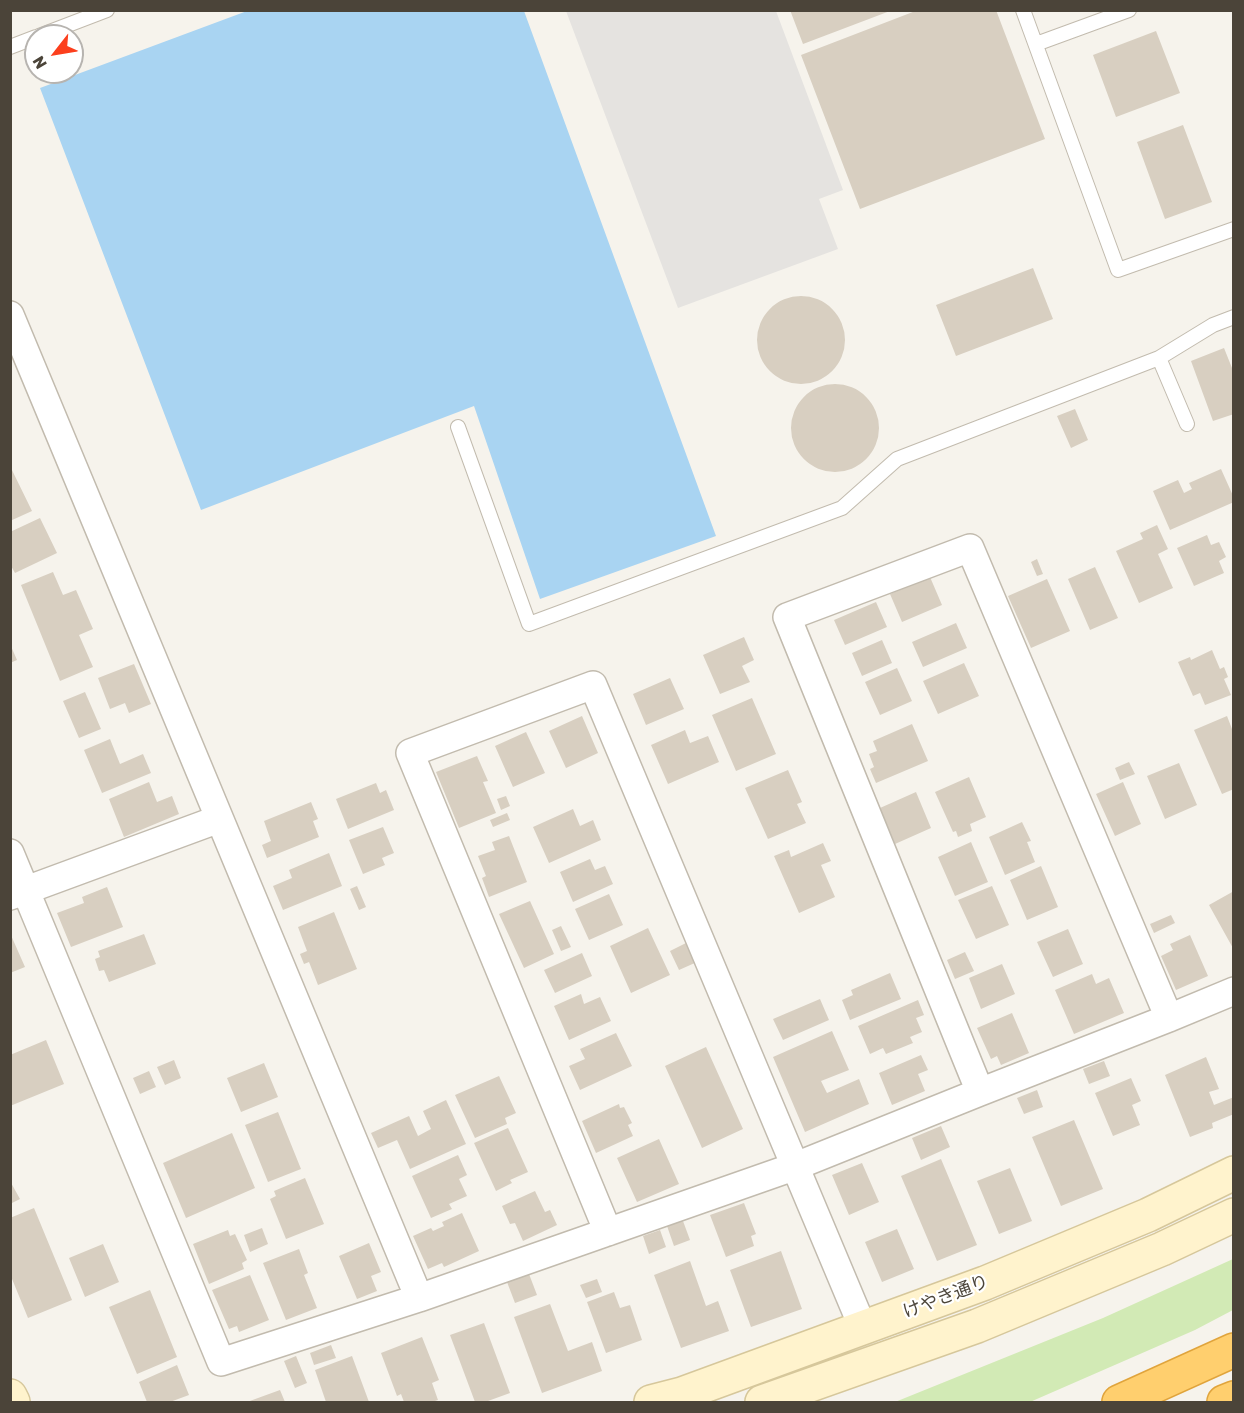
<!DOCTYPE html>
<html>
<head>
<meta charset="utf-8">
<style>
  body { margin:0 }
  #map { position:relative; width:1244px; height:1413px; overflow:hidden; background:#f6f3ec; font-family:Rubik,sans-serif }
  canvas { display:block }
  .frame { position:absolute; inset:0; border:12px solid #4b4439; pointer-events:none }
  .north { position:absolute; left:24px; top:24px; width:60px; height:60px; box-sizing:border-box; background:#fff; border:2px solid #b7b4b0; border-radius:50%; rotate:239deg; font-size:16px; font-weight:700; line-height:24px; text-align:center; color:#4b4439 }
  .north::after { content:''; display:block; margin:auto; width:21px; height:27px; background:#fc3f1d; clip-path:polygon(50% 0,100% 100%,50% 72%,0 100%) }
</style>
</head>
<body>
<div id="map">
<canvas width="1244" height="1413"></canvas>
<div class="frame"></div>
<div class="north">N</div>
</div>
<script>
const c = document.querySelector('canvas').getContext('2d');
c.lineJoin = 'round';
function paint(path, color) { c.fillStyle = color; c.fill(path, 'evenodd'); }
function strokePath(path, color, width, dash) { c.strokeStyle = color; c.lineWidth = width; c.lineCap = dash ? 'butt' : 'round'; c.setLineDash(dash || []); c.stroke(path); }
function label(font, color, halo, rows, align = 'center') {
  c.font = font + ' Rubik,"Noto Sans JP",sans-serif'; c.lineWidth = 4.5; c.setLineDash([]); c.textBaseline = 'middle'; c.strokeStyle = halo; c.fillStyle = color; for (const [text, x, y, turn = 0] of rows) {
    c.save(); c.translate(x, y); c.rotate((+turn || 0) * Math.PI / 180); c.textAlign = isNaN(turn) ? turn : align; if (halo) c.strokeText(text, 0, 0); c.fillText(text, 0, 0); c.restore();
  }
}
paint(new Path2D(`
  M1233,1259V1310L1195,1330L1030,1402H895L1103,1318Z`), '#d2eab5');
paint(new Path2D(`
  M566,11H776L843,190L819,199L838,249L678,308Z`), '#e5e3e0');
paint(new Path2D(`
  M247,11H524L716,536L540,599L474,406L201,510L40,88Z`), '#a9d4f2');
paint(new Path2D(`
  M790,10H890V11L803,44Z
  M918,10H996L1045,139L860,209L801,55Z
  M1156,31L1180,93L1116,117L1093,55Z
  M1183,125L1212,202L1165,219L1137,142Z
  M1033,268L1053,319L956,356L936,305Z
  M757 340a44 44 0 1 1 88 0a44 44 0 1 1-88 0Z
  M1224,348L1234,373V414L1213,421L1191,361Z
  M791 428a44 44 0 1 1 88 0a44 44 0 1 1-88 0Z
  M1075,409L1088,440L1071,448L1057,416Z
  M10,466L32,511L10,521Z
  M1221,469L1234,498V502L1170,530L1153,491L1178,480L1184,493L1192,489L1189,483Z
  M40,518L57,553L15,573L10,564V532Z
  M1157,525L1168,549L1158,554L1173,588L1139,603L1116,551L1143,539L1140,533Z
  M1207,535L1211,545L1219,542L1226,557L1219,561L1224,573L1194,586L1177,548Z
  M1037,559L1043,574L1037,576L1031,562Z
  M1095,567L1118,618L1090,630L1068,579Z
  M53,572L63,595L76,590L93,629L79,635L93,667L60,681L21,585Z
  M930,577L942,605L902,622L890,594Z
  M1047,579L1070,631L1031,648L1008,596Z
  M876,602L887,627L845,645L834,620Z
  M956,623L967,648L923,667L912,642Z
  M744,637L754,660L742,666L750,682L720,694L703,655Z
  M882,640L892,663L862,676L852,653Z
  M10,644L17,660L10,663Z
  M1212,650L1220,669L1224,667L1228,677L1224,679L1231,695L1205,705L1200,693L1193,696L1178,662L1190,657L1191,660Z
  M964,663L979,696L938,714L923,681Z
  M134,664L151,704L129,713L125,703L110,709L98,678Z
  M897,668L912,701L880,715L865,682Z
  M670,678L684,709L646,725L633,694Z
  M85,692L101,729L79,738L63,701Z
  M752,698L776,754L736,771L712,715Z
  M582,716L598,753L566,768L549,731Z
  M1227,716L1232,729L1234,728V789L1222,794L1194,730Z
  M912,724L928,761L876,783L870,769L874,767L869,754L877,751L873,741Z
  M685,730L690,743L708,736L719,762L668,784L651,745Z
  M526,732L545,773L513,787L495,746Z
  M110,739L120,764L143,754L151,773L102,793L84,750Z
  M477,756L488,781L483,782L496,813L459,828L436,772Z
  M1129,762L1135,774L1120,780L1115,768Z
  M1179,763L1197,805L1165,819L1147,776Z
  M788,770L802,802L797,804L806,823L768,839L745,788Z
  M969,777L986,817L970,824L972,831L958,837L956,831L953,832L935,792Z
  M149,782L157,802L172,796L179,814L124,837L109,799Z
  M1123,782L1141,824L1115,836L1096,794Z
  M376,783L380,793L386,790L394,810L348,829L336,799Z
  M916,792L931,828L895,844L880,808Z
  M506,796L510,806L501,810L497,799Z
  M311,802L318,819L313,821L319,837L267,858L262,845L271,841L264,821Z
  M573,809L580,826L593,820L601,840L549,863L533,827Z
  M507,813L510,820L493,827L490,820Z
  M1022,822L1031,841L1027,842L1035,862L1005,875L989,837Z
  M383,827L394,853L382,858L385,865L363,874L349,840Z
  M509,836L527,882L489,897L482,878L486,876L478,856L495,850L492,842Z
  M971,842L988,882L955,896L938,857Z
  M823,843L831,861L821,865L835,897L799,913L774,856L789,850L791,857Z
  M329,853L342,886L283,910L273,886L292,878L289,870Z
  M590,859L595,870L605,866L613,884L573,902L560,872Z
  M1041,866L1058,907L1027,920L1010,880Z
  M357,886L366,907L359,910L350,889Z
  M992,886L1009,925L976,939L958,900Z
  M107,887L123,927L71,947L57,913L84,903L82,897Z
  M1234,891V950L1209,905Z
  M609,894L623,925L589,940L575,909Z
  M530,901L554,954L524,968L499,914Z
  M334,912L357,969L318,985L309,962L304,964L300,954L307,951L298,927Z
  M1171,915L1175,923L1154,933L1150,924Z
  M561,926L571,947L561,951L552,930Z
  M648,928L670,975L631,993L610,946Z
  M1068,929L1083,964L1053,977L1037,942Z
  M10,933L25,967L10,973Z
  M144,934L156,964L109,982L104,970L99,971L95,959L100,957L98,951Z
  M1190,935L1208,976L1176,990L1161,956L1173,950L1170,944Z
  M688,942L697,962L679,970L670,951Z
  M965,952L974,971L955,979L947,960Z
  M582,953L592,976L555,993L544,970Z
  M1002,964L1015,994L981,1009L969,978Z
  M890,973L901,999L850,1020L842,1000L853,995L851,990Z
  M1092,974L1096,984L1109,978L1124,1013L1074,1034L1055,990Z
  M581,994L584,1004L600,997L611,1021L569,1040L554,1006Z
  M820,999L829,1020L783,1040L773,1019Z
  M918,1000L924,1015L916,1018L922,1032L910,1037L913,1043L886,1054L883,1048L870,1054L858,1026Z
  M1012,1013L1029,1053L1001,1065L997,1056L991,1059L977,1028Z
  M832,1031L849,1070L821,1081L827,1093L859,1079L869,1104L805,1132L773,1057Z
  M616,1033L632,1066L580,1090L569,1066L585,1059L580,1049Z
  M46,1040L64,1084L10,1106V1055Z
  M706,1047L743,1129L702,1148L665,1066Z
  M921,1055L928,1070L918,1074L925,1091L892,1105L879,1073Z
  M1206,1057L1219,1089L1209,1092L1214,1105L1234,1097V1114L1212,1123L1213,1128L1190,1137L1165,1075Z
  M174,1060L181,1078L165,1085L157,1067Z
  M1104,1061L1110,1076L1089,1084L1083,1069Z
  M264,1063L278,1097L241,1112L227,1078Z
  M149,1071L156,1087L140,1094L133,1078Z
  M499,1076L516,1113L505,1118L507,1124L475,1138L455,1095Z
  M1131,1078L1141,1101L1132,1105L1140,1125L1113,1136L1095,1093Z
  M1037,1090L1043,1107L1024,1114L1017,1098Z
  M446,1100L466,1144L410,1169L397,1140L378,1148L371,1133L409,1116L418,1136L431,1129L423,1111Z
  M619,1104L620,1108L624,1107L632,1123L628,1125L633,1136L596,1153L582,1121Z
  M278,1112L301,1169L268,1182L245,1125Z
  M1074,1120L1103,1189L1061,1206L1032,1137Z
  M941,1126L950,1147L921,1160L912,1138Z
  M508,1128L528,1172L510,1180L512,1183L496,1191L474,1143Z
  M232,1133L255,1188L186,1218L163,1163Z
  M659,1139L679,1184L637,1202L617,1158Z
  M458,1155L467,1175L459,1179L467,1196L449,1204L452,1209L431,1218L412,1176Z
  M941,1159L977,1245L937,1261L901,1176Z
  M862,1163L879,1202L849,1215L832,1175Z
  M1010,1168L1032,1221L999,1234L977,1181Z
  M305,1178L324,1224L286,1239L270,1199L276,1196L274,1191Z
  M10,1181L20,1199L10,1204Z
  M535,1191L545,1212L550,1210L557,1225L523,1241L515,1223L510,1224L502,1206Z
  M744,1203L756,1234L751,1236L754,1246L726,1257L710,1215Z
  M34,1208L72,1300L28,1318L10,1274V1218Z
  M462,1213L479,1251L444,1267L442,1263L428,1269L413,1236L431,1228L433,1231L444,1226L442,1222Z
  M683,1221L690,1240L674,1246L667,1226Z
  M262,1228L268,1244L250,1252L244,1235Z
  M897,1229L914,1269L882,1282L865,1242Z
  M228,1230L230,1236L235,1234L247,1260L242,1263L244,1269L209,1284L193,1244Z
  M660,1230L666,1247L649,1254L643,1236Z
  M369,1243L381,1272L371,1276L377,1291L357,1299L339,1256Z
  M103,1244L119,1282L85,1297L69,1258Z
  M299,1249L308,1273L304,1275L317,1308L286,1320L263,1263Z
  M781,1251L802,1309L751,1327L730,1270Z
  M690,1261L706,1306L718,1301L729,1331L681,1348L654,1275Z
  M529,1274L537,1295L515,1303L507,1282Z
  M250,1275L269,1320L239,1332L237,1326L229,1329L212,1290Z
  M597,1279L602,1292L586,1298L580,1285Z
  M150,1290L177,1357L137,1374L109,1307Z
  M614,1292L620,1308L630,1305L642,1340L606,1353L587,1302Z
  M550,1304L568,1351L592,1342L602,1371L542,1393L514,1317Z
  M484,1323L510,1393L488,1401L489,1402H475L450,1335Z
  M422,1337L439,1380L432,1383L438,1400L432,1402H404L401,1394L397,1396L381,1353Z
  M331,1345L336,1358L314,1365L310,1353Z
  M296,1356L307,1383L295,1388L284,1361Z
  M352,1356L369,1402H326L315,1370Z
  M177,1365L189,1395L170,1402H147L139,1382Z
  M280,1390L285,1402H247Z`), '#d8cfc1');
const lane = new Path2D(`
  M1023,10L1118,270L1234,229
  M39,36L107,10
  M1036,44L1129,10
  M10,47L36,37
  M1159,358L1187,424
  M458,427L529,624L842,508L897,459L1159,358L1213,325L1234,317`);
const street = new Path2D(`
  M10,315L419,1298
  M10,853L221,1362L419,1298L796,1166L980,1092L1169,1018L1234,991
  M10,896L219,819
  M980,1092L787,617L970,548L1169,1018
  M608,1232L410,753L593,685L863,1328`);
const secondary = new Path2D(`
  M10,1396L13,1402
  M651,1402L682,1394L985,1283L1148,1215L1234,1173
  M762,1402L977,1326L1162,1249L1234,1215`);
const highway = new Path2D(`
  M1119,1402L1234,1350
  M1224,1402L1234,1398`);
strokePath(lane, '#c2bbae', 16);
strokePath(street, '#c2bbae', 30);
strokePath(secondary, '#d6c79b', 36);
strokePath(highway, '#e0a43c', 36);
strokePath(lane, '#fff', 14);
strokePath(street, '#fff', 27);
strokePath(secondary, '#fff3cd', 33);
strokePath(highway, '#ffcf6e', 33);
label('18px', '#4b4439', '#fff', [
  ["けやき通り",946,1297,-21]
]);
</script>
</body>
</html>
